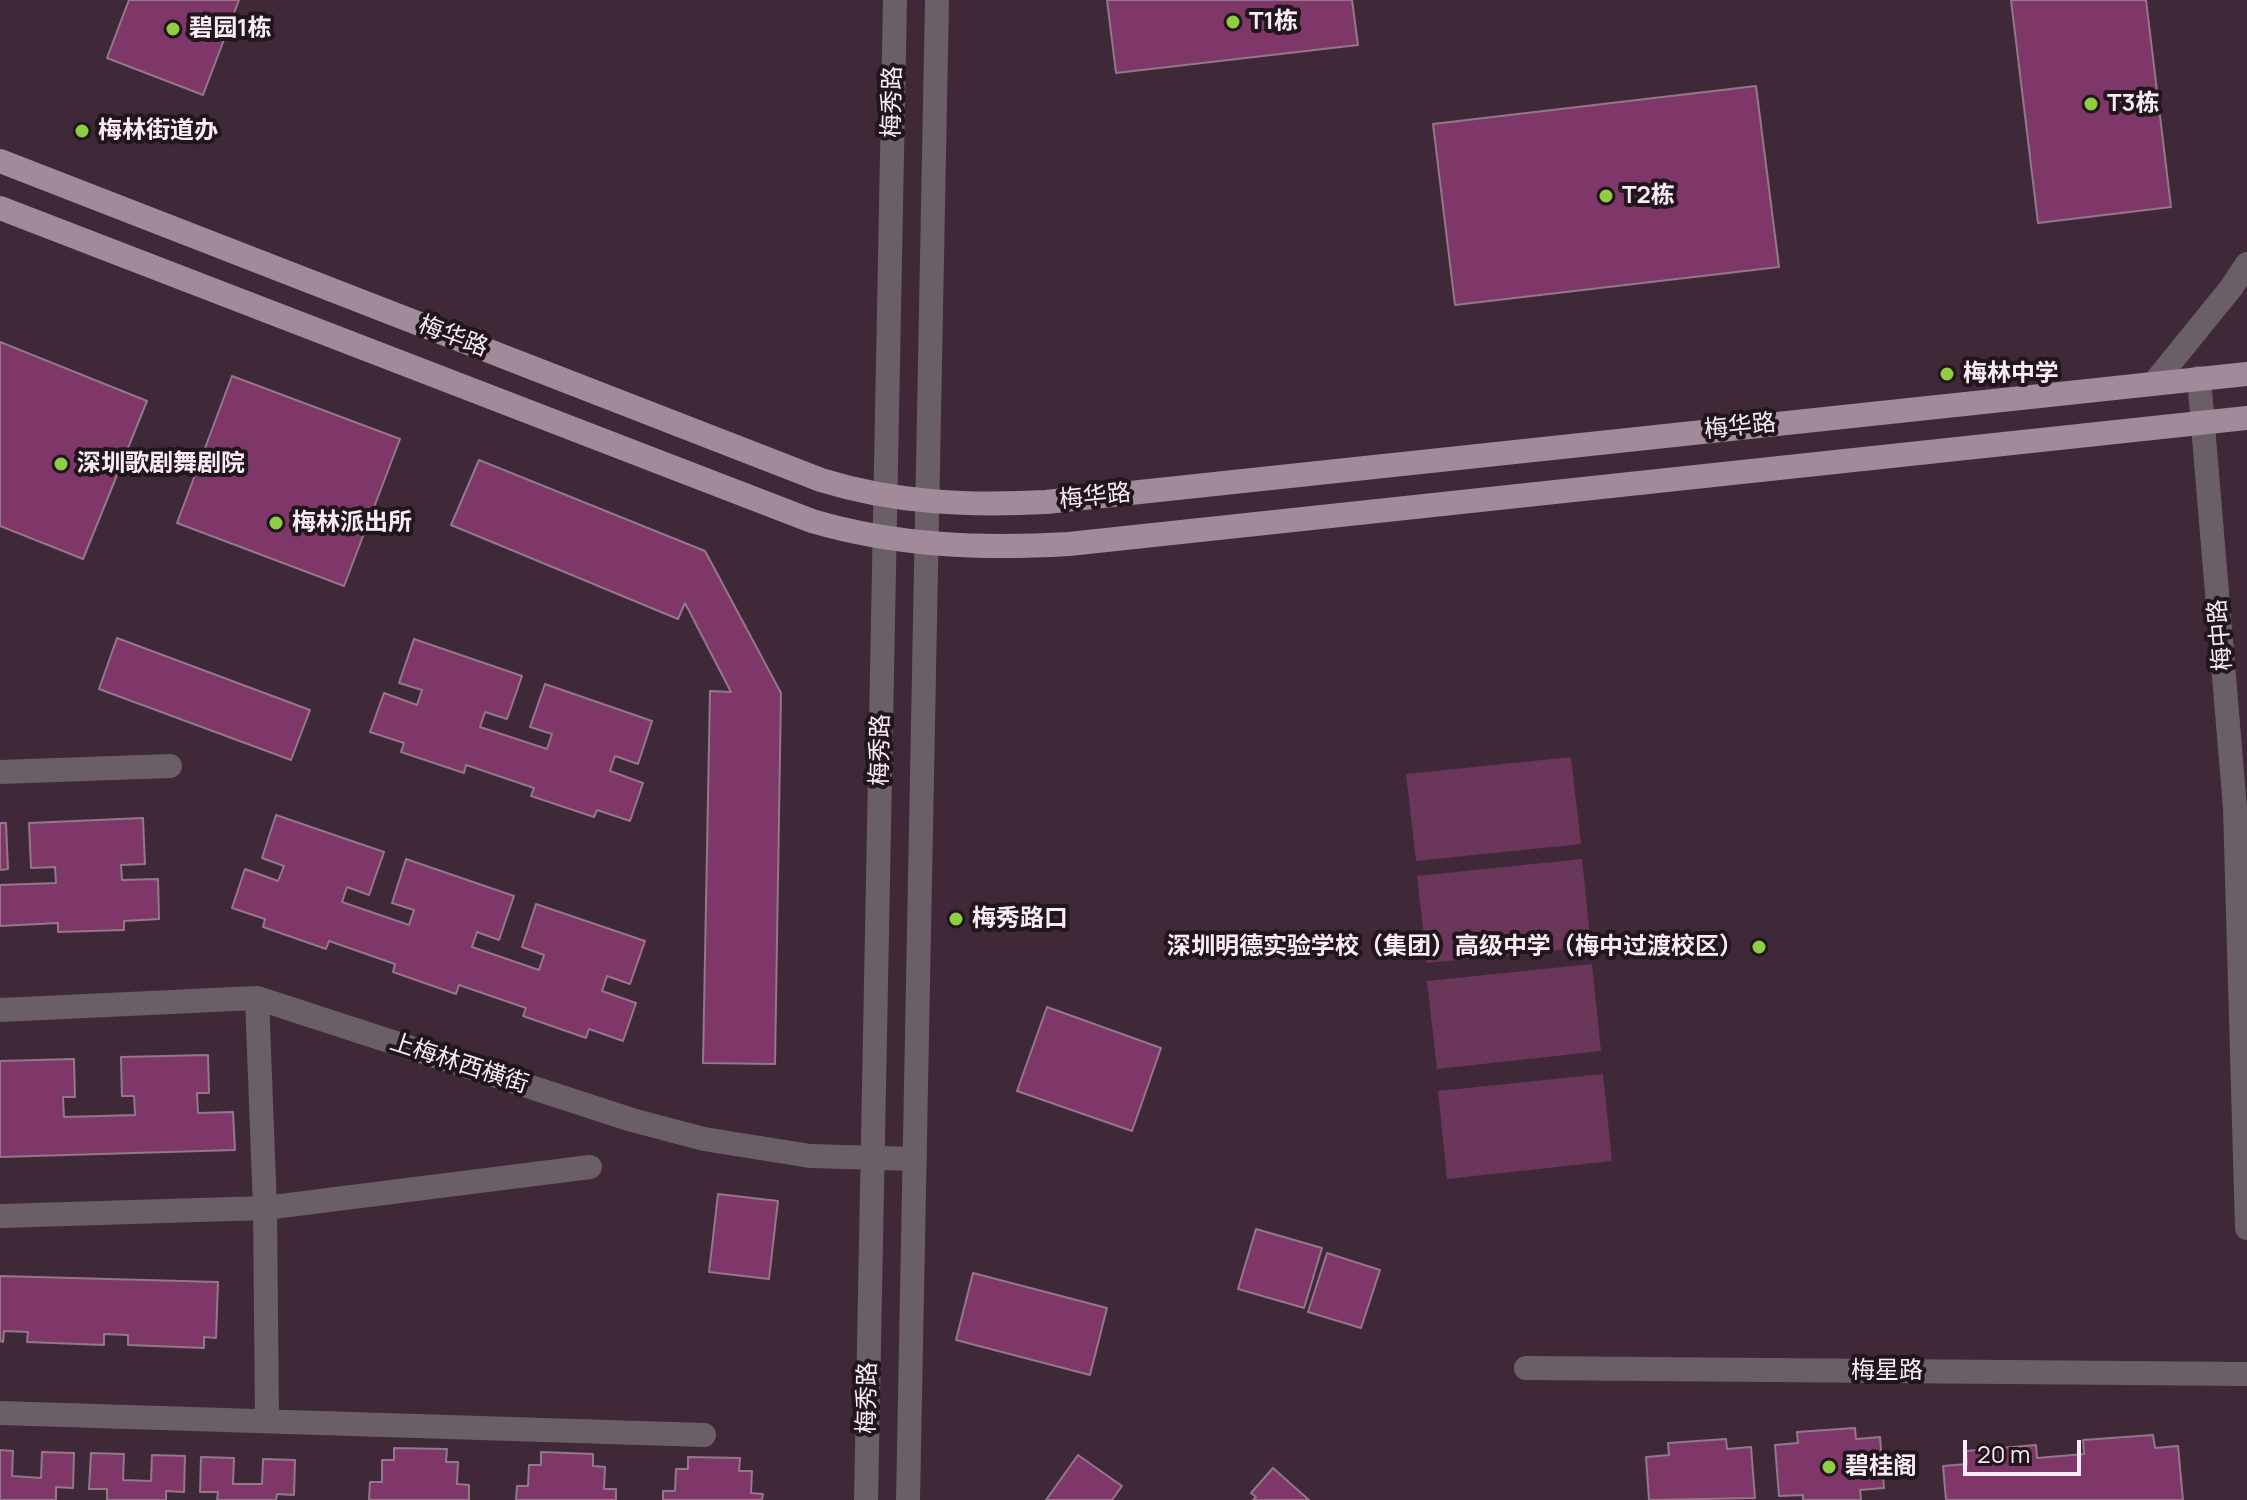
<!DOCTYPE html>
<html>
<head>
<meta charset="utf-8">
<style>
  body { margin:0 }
  #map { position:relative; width:2247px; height:1500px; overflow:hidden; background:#3f2938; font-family:Manrope,sans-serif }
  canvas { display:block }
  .scale { position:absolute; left:1963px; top:1440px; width:118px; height:36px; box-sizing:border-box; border:4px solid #faebf5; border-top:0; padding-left:10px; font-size:24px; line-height:28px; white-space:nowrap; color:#faebf5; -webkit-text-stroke:6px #20161c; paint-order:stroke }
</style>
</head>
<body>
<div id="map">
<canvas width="2247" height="1500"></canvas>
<div class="scale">20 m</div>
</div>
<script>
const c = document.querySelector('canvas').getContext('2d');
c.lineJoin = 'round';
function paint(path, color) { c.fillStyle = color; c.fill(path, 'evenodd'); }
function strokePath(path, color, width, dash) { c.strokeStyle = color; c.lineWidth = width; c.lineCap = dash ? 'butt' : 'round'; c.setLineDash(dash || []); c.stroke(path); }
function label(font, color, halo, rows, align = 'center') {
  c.font = font + ' Manrope,"Noto Sans SC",sans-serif'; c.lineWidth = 8; c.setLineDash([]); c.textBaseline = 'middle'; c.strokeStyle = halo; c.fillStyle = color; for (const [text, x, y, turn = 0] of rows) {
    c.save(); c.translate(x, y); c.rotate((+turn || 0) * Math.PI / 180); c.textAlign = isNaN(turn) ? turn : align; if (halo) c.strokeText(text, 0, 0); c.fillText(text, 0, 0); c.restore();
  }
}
paint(new Path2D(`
  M1571,757L1581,844L1416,861L1406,774Z
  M1582,859L1591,947L1427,963L1417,876Z
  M1592,964L1601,1051L1437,1069L1427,981Z
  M1603,1074L1612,1161L1447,1179L1438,1091Z`), '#6a3659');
const building = new Path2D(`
  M129,0H239L203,95L107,58Z
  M1107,0H1352L1358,45L1116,73Z
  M2011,0H2146L2171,207L2038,223Z
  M1756,86L1779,267L1455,305L1433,124Z
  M0,342L147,401L83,559L0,526Z
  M232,376L400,439L344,586L177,523Z
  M479,460L705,551L781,693L775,1064L703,1063L710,691L731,692L685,603L678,619L451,525Z
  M117,638L310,710L291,760L99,689Z
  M414,639L522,676L507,719L485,712L480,727L547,749L552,734L530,727L545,684L652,721L638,764L615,756L610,771L643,783L630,821L597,810L594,817L531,796L534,788L466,765L464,773L401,752L404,743L370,732L384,693L417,705L422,690L399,683Z
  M276,815L384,852L369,895L347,887L342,902L409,925L414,910L392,903L406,859L514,896L499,940L477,932L472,947L539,970L544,955L522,947L536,904L645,941L630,984L607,976L602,991L636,1003L623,1041L589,1029L586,1038L523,1016L526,1008L459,985L456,994L393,972L395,964L329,941L326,949L263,927L265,919L232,908L245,869L278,881L284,866L262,858Z
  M143,818L145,864L121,865L122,880L158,879L159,919L124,921V930L58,932V923L0,926V885L56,883L55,867L31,868L29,823Z
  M0,823H6L8,869L0,870Z
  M1047,1007L1161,1048L1132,1131L1017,1091Z
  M208,1055L209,1093H197L198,1113L233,1112L235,1150L0,1157V1061L74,1059L75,1097H63L64,1117L135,1115L134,1096H122L121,1057Z
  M718,1194L778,1201L769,1279L709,1272Z
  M1256,1229L1322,1248L1304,1308L1238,1289Z
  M1327,1253L1380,1270L1361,1328L1308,1312Z
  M973,1273L1107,1308L1090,1375L956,1340Z
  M0,1276L218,1282L216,1338L204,1337V1348L128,1345V1335L104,1334V1345L27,1342L28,1332L4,1331L3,1342L0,1341Z
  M1855,1428L1856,1439L1880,1437L1884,1488L1860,1490L1861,1500H1803V1495L1779,1496L1775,1445L1798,1443L1797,1432Z
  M2153,1435L2155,1448L2178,1446L2183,1500H1946L1943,1466L1967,1464L1966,1451L2036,1445L2037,1458L2084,1454L2083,1440Z
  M1726,1439L1727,1449L1751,1447L1755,1498L1649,1500L1646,1457L1669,1455L1668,1443Z
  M394,1448L447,1449L446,1462H458L457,1484L469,1485V1500H369L370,1482H382V1460H394Z
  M0,1450L13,1451L12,1476L41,1478L42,1452L74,1453L73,1488L56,1487V1500H0Z
  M541,1452L593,1454V1466L605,1467L604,1489H616V1500H516L517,1486H528L529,1465H541Z
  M91,1453L124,1454L123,1480L151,1481L152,1455L185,1456L184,1492L166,1491V1500H107V1489H89Z
  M1078,1455L1122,1486L1112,1500H1046Z
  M201,1457L234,1458L233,1484H262L263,1459L295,1460L294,1495L277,1494L276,1500H217L218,1492H200Z
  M688,1457L740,1458L739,1471H752L751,1493L763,1494L762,1500H663V1491H675L676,1469H688Z
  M1273,1468L1309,1500H1253L1256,1497L1251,1493Z`);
paint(building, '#7f376a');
strokePath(building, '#927888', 2);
strokePath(new Path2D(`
  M2199,378L2235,808L2247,1228
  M2154,383L2231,288L2247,264
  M0,772L170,766
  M257,998L265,1208L267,1421
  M0,1010L257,998L632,1120L704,1139L810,1156L915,1159
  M0,1216L265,1208L590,1167
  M1526,1368L2247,1374
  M0,1413L704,1435
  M866,1500L895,0
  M908,1500L937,0`), '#6a5f66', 24);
strokePath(new Path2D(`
  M0,161L821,480C895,503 969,506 1046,502L2247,374
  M0,208L812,521C897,546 982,549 1069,544L2247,418`), '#a18a99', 24);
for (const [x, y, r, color] of [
  [1233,22,8,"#8fcd42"],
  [173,29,8,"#8fcd42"],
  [2091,104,8,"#8fcd42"],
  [82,131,8,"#8fcd42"],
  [1606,196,8,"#8fcd42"],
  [1947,374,8,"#8fcd42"],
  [61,464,8,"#8fcd42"],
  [276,523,8,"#8fcd42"],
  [956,919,8,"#8fcd42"],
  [1759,947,8,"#8fcd42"],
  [1829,1467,8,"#8fcd42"]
]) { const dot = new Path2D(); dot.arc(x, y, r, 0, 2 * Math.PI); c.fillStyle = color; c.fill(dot); strokePath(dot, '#20161c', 3); }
label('bold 24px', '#faebf5', '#20161c', [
  ["T1栋",1249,22],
  ["碧园1栋",189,29],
  ["T3栋",2107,104],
  ["梅林街道办",98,131],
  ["T2栋",1622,196],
  ["梅林中学",1963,374],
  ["深圳歌剧舞剧院",77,464],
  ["梅林派出所",292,523],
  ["梅秀路口",972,919],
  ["深圳明德实验学校（集团）高级中学（梅中过渡校区）",1743,947,"right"],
  ["碧桂阁",1845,1467]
], 'left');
label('24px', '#faebf5', '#20161c', [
  ["梅秀路",893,102,-89],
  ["梅华路",453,337,21],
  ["梅华路",1740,427,-6],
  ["梅华路",1095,497,-6],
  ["梅中路",2221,635,-95],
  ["梅秀路",881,750,-89],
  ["上梅林西横街",459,1064,18],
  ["梅星路",1887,1371],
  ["梅秀路",868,1398,-89]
]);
</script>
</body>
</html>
